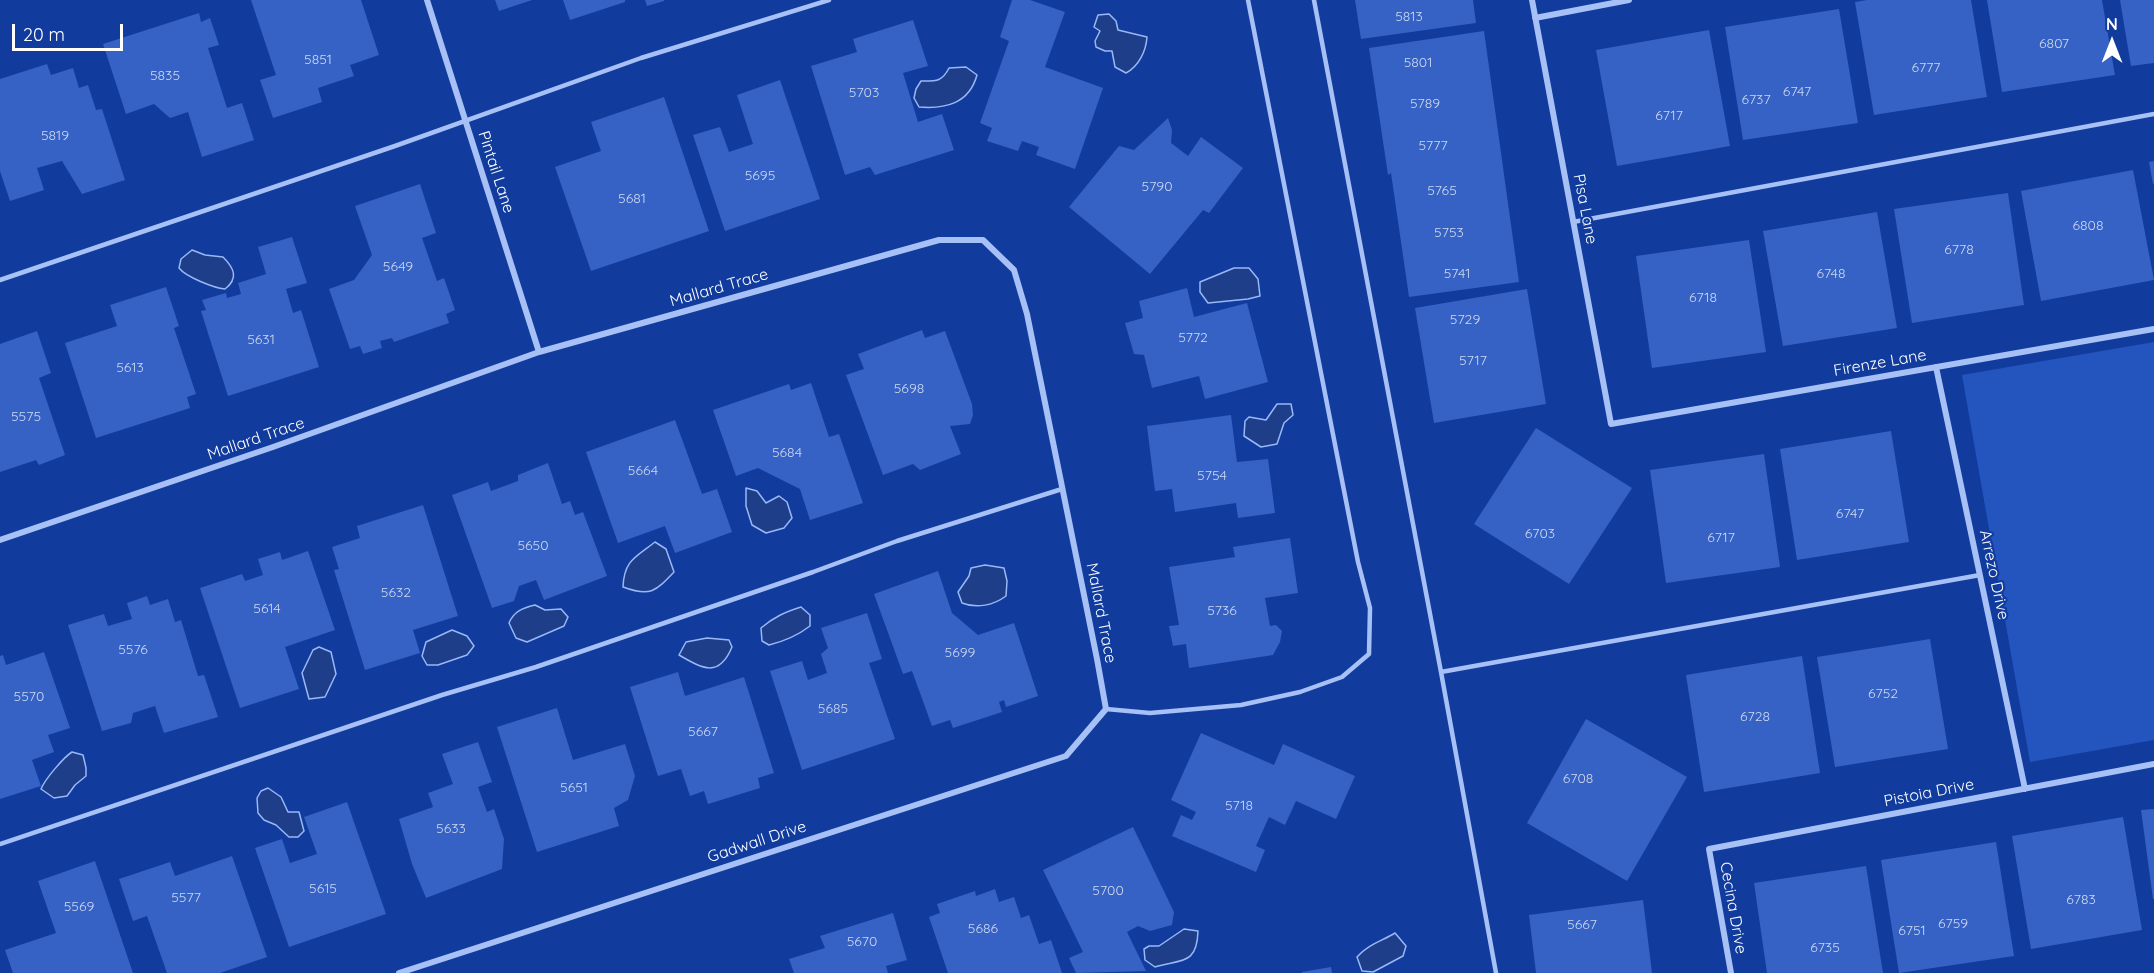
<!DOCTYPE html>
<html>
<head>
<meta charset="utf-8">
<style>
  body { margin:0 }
  #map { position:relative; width:2154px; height:973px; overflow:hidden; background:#113c9e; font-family:Quicksand,sans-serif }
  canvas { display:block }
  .north { position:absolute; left:2082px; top:12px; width:60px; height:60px; -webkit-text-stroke:4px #113c9e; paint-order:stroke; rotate:0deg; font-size:16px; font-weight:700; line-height:24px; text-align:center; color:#fff }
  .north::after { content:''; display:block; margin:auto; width:21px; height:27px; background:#fff; clip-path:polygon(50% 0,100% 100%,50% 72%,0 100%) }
  .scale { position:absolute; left:12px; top:24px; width:111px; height:27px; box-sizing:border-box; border:3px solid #fff; border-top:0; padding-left:8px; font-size:18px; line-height:21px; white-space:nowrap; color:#fff; -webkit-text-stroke:4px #113c9e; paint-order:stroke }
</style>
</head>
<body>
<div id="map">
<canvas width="2154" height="973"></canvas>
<div class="north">N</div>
<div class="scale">20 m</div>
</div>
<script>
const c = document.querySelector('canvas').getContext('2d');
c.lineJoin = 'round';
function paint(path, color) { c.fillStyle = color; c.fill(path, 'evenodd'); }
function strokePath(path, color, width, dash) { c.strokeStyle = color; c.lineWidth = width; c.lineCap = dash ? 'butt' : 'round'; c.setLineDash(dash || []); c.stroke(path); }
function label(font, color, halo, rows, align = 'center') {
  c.font = font + ' Quicksand,sans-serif'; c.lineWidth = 4.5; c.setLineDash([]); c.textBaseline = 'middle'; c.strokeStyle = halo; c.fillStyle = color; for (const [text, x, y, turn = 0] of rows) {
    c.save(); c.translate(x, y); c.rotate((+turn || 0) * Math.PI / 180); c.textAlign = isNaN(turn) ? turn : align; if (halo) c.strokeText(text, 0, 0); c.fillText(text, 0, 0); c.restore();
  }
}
paint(new Path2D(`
  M2154,342V740L2030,762L1962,375Z`), '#2454bd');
const water = new Path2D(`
  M1109,14L1116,21L1118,30L1147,37C1146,51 1139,66 1126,73L1115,67L1112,51H1105L1096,47L1095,41L1100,31L1094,27L1098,15Z
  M966,67L977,75C969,104 945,109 919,107L914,98L916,89L921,81C936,81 942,82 949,68Z
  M192,250L205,255L223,257C234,268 239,278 225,289C214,288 186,277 179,268L181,259Z
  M1234,268H1249L1258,279L1260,296L1248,299L1208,303L1200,292V282Z
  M1277,404H1291L1293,415L1284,423L1277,444L1261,447L1244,436L1245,421L1249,417L1266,420Z
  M746,488L757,491L766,503L779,496L787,502L792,518L784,528L766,533L752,525L746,506Z
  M655,542L666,549L674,572C655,592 650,597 623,587C624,560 636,557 655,542Z
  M985,565L1004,568L1007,581L1006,596C994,605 977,609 962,603L958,592L969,576L971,568Z
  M535,605L545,610L561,609L568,617L564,626L527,642L516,638L509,623C514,611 523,608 535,605Z
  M801,607L810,615V626C797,636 785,641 769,645L762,641L761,628C774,617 785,612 801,607Z
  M452,630L467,636L474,646L467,655L438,665H427L422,656L426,642Z
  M707,638L729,640L732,647C719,678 703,669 679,655L686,642Z
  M319,647L331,652L336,674L325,697L309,699L302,673L313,650Z
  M72,752L83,755L86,768V776L75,785L67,796L54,798L41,789C45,779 64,757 72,752Z
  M268,788L281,797L288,812H299L304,831L298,837H289L276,825L264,820L258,813L257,798L261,791Z
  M1184,929L1198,931C1197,965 1182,959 1155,967L1145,960L1144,949L1149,946H1159Z
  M1395,933L1406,946L1403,956L1373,972L1362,971L1357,957C1367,945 1382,941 1395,933Z`);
paint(water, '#1e3e89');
strokePath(water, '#99b8f8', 1.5);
paint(new Path2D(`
  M251,0H361L379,55L350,65L354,76L318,88L322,102L273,118L260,80L276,75Z
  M495,0H532L499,11Z
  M563,0H625V2L570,20Z
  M645,0H664V1L647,6Z
  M1012,0H1030L1065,12L1045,67L1103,88L1075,169L1036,155L1039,147L1022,141L1018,151L987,141L992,128L980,123L1009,41L1000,37Z
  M1355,0H1473L1476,23L1361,39Z
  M1867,0H1971L1987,97L1874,115L1855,2Z
  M1987,0H2102L2115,75L2002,92Z
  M2120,0H2154V63L2131,66Z
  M1839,9L1858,123L1743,140L1725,27Z
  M199,13L201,22L210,18L219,45L208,48L227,108L242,103L254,140L202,157L188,112L170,118L154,104L126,114L103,44Z
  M913,20L928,66L903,73L918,122L942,114L954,150L875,175L870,167L845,175L811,66L857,52L853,39Z
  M1709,30L1730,146L1617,166L1596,50Z
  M1484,31L1519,282L1409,297L1391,173L1388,175L1369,48Z
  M47,64L51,75L73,68L79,88L88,85L96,110L102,109L125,180L82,194L62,161L37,168L44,190L10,201L0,171V79Z
  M780,80L820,199L725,231L693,135L720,127L729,152L753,144L737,95Z
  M664,97L709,231L591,271L555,167L601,151L591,122Z
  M1168,118L1172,130L1171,143L1188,156L1201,137L1243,168L1209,213L1203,210L1150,274L1069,207L1119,146L1134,150Z
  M2154,161V184H2153L2149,162Z
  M2133,170L2154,280L2041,301L2021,191Z
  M420,184L436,233L422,238L437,281L444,278L455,310L446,314L449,323L394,342L392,338L380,341L382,348L363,354L360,346L350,349L329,289L354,280L372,255L355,206Z
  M2008,193L2024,305L1912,323L1894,209Z
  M1877,212L1897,328L1783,346L1763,231Z
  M292,237L307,283L286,289L293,313L301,310L319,367L228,396L201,311L206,310L202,300L226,293L227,298L241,294L238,283L266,274L258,247Z
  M1749,240L1766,352L1652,368L1636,256Z
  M166,287L179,326L174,328L196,394L187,397L190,408L96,438L65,343L117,326L110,305Z
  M1187,288L1194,317L1247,303L1268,382L1205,399L1199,376L1152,388L1144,355L1134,354L1125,323L1143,318L1139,301Z
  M1527,289L1546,404L1434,423L1415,308Z
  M922,330L925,338L945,331L972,404L973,415L970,424L950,426L961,454L920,470L913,464L883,475L846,375L864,369L858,354Z
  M37,331L51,373L39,378L65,455L39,465L36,460L0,472V344Z
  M811,383L829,437L839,434L863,503L810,520L800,489L758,468L736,476L713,410L789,384L791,390Z
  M1231,415L1237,462L1268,459L1275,513L1238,518L1236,503L1175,512L1172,489L1155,491L1147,426Z
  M675,420L702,494L717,489L732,532L675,553L665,526L618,543L586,452Z
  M1536,428L1632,488L1569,584L1474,524Z
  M1891,431L1909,542L1797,560L1780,449Z
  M1764,454L1780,567L1666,583L1650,470Z
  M548,463L562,504L570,501L575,515L583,512L607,576L544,600L536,580L519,586L514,601L492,608L452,495L488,482L491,491L518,481V475Z
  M423,505L458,616L413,630L420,653L365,670L334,570L339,569L332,547L360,538L357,526Z
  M1290,538L1298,593L1265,598L1270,626L1276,625L1282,631L1280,642L1273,655L1189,668L1186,644L1173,646L1169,626L1179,625L1169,567L1235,557L1233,547Z
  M308,551L335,630L285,647L299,689L240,708L200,588L242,574L245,581L263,575L258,559L280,552L282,560Z
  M938,571L952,613L978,635L1014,623L1038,696L1006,707L1004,700L999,702L1002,712L953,728L950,720L932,726L912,671L903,674L874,594Z
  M147,596L150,605L168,599L175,622L181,620L198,676L204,675L218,717L164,733L155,706L133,713L131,723L102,731L68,625L104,614L108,626L132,619L127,603Z
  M867,613L882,659L869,663L895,739L802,770L770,671L802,661L808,680L827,673L821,654L828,648L821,628Z
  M1930,639L1948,749L1835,767L1817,657Z
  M44,652L70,728L48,735L54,752L32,760L41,786L0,799V656L3,655L6,665Z
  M1802,656L1820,773L1704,792L1686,675Z
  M678,672L685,696L744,677L774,773L758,778L760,788L708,804L704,791L690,796L681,769L658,776L630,687Z
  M557,708L573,760L625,744L635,776L628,800L614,808L619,826L537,852L497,727Z
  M1586,719L1687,777L1627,881L1527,823Z
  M1201,733L1274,765L1283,744L1355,776L1336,819L1296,801L1285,825L1269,817L1256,846L1265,850L1256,872L1172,836L1181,815L1192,820L1196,812L1171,800Z
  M478,742L492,782L478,787L487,812L494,809L504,839L502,869L426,898L412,864L399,819L433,807L428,793L453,784L442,754Z
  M347,802L386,914L289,947L255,848L282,839L290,863L317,854L304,817Z
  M2154,809V899H2153L2141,810Z
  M2123,817L2142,930L2031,949L2012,836Z
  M1133,827L1174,912L1172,925L1150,931L1138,926L1127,932L1146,971L1076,973L1069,958L1083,952L1043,870Z
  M1996,842L2014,956L1899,973L1881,860Z
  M232,856L267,957L220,973H167L147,916L133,921L119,879L170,862L175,876Z
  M95,861L133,973H13L5,950L56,933L38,881Z
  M1866,866L1883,973H1767L1754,883Z
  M995,889L999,902L1014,897L1021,918L1029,915L1039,944L1051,940L1062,973H948L929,917L940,913L937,904L975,891L976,896Z
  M1643,900L1652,973H1536L1529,915Z
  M893,913L907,960L886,966L888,973H794L789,959L825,948L820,936Z
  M1331,967L1332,973H1302V972Z`), '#3562c4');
strokePath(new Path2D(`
  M1314,0L1441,672L1496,973
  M1573,222L2154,114
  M0,280L395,146L641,58L829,0
  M1441,672L1980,575
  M1106,709L1150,713L1241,705L1300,692L1342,677L1369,654L1370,608L1358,562L1248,0
  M0,844L442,695L536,667L813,572L897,541L1062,489`), '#a7c0f5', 4.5);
strokePath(new Path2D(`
  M427,0L539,352
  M1532,0L1611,424L2154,329
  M1535,18L1629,0
  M1936,367L2025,789
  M0,540L273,447L539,352L939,240H983L1014,270L1027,314L1097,659L1106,709L1066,756L399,973
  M1731,973L1709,849L2154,764`), '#a7c0f5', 6);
label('14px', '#ccd8f0', null, [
  ["5813",1409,17],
  ["6807",2054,44],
  ["5851",318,60],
  ["5801",1418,63],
  ["6777",1926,68],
  ["5835",165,76],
  ["6747",1797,92],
  ["5703",864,93],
  ["6737",1756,100],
  ["5789",1425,104],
  ["6717",1669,116],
  ["5819",55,136],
  ["5777",1433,146],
  ["5695",760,176],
  ["5790",1157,187],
  ["5765",1442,191],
  ["5681",632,199],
  ["6808",2088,226],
  ["5753",1449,233],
  ["6778",1959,250],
  ["5649",398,267],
  ["5741",1457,274],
  ["6748",1831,274],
  ["6718",1703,298],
  ["5729",1465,320],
  ["5772",1193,338],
  ["5631",261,340],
  ["5717",1473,361],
  ["5613",130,368],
  ["5698",909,389],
  ["5575",26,417],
  ["5684",787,453],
  ["5664",643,471],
  ["5754",1212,476],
  ["6747",1850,514],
  ["6703",1540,534],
  ["6717",1721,538],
  ["5650",533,546],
  ["5632",396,593],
  ["5614",267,609],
  ["5736",1222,611],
  ["5576",133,650],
  ["5699",960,653],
  ["6752",1883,694],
  ["5570",29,697],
  ["5685",833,709],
  ["6728",1755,717],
  ["5667",703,732],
  ["6708",1578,779],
  ["5651",574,788],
  ["5718",1239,806],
  ["5633",451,829],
  ["5615",323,889],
  ["5700",1108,891],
  ["5577",186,898],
  ["6783",2081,900],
  ["5569",79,907],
  ["6759",1953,924],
  ["5667",1582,925],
  ["5686",983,929],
  ["6751",1912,931],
  ["5670",862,942],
  ["6735",1825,948]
]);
label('16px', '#fff', '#113c9e', [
  ["Pintail Lane",496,172,72],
  ["Pisa Lane",1585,209,79],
  ["Mallard Trace",719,288,-16],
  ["Firenze Lane",1880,363,-10],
  ["Mallard Trace",256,439,-19],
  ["Arrezo Drive",1994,575,78],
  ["Mallard Trace",1101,613,79],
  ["Pistoia Drive",1929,793,-11],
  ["Gadwall Drive",757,842,-18],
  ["Cecina Drive",1733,908,80]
]);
</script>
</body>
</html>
